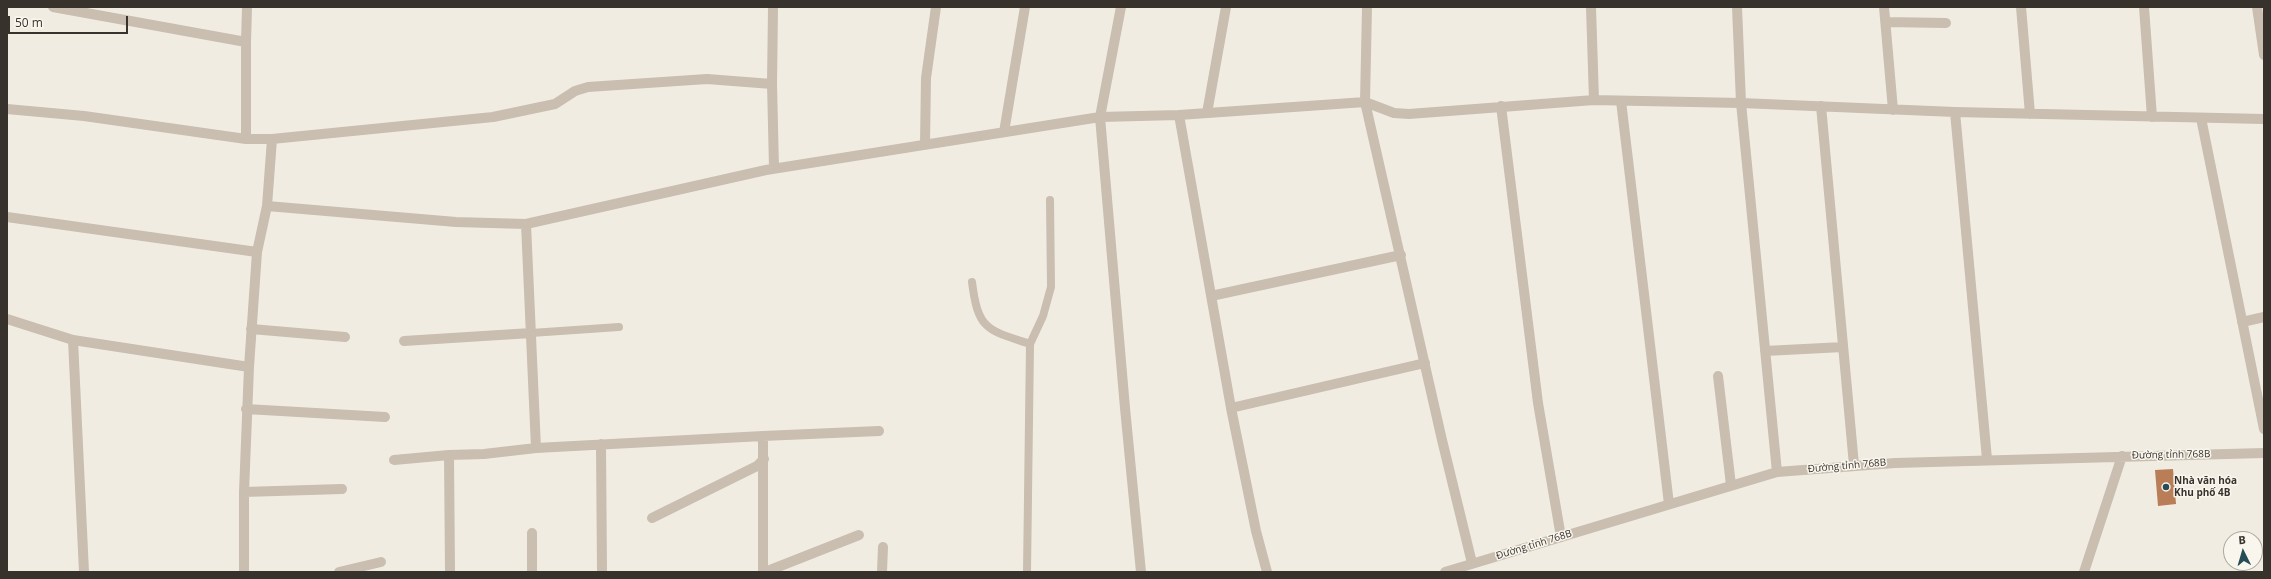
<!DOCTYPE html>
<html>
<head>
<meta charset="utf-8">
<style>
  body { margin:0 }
  #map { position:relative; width:2271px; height:579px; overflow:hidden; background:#f1ece2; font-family:"Open Sans",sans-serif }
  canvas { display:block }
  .frame { position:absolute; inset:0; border:8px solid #38322c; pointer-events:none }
  .north { position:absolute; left:2223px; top:531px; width:40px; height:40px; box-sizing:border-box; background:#f9f6ee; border:1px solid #aca8a0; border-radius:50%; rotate:355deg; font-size:11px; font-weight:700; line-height:16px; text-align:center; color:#38322c }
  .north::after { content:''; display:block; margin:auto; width:14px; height:18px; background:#264c56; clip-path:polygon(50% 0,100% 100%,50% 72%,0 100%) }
  .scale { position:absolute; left:8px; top:16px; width:120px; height:18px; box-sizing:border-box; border:2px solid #38322c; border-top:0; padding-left:5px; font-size:12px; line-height:14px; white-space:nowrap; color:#38322c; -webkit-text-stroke:3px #f9f6ee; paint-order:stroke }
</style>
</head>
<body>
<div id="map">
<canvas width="2271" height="579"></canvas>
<div class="frame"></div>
<div class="north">B</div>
<div class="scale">50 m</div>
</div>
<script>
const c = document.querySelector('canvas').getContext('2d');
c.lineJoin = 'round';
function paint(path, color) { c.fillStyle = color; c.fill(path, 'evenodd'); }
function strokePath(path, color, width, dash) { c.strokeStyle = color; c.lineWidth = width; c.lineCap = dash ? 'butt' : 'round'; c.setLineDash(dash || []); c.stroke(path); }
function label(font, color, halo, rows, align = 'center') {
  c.font = font + ' "Open Sans",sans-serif'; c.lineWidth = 3; c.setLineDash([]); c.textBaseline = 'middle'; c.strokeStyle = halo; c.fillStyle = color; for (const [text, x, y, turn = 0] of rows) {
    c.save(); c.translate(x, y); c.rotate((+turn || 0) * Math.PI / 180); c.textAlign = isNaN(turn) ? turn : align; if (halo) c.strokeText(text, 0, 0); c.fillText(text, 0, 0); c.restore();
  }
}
paint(new Path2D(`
  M2173,469L2176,504L2158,506L2155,470Z`), '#b97d58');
strokePath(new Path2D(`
  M972,282C978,330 987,330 1030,344
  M531,333L619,327
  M1027,572L1030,344L1043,316L1051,287L1050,200`), '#c9beaf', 8);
strokePath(new Path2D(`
  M53,7L246,42V139
  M773,7L772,84L774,168
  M1121,7L1100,117L1125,408L1141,572
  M1367,7L1365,102L1442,440L1472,563
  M1591,7L1594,100
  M1737,7L1741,103L1777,472
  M1884,7L1893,110
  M2021,7L2030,114
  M2144,7L2152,117
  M2257,7L2264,55
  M1886,22L1946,23
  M246,42L247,7
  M1621,101L1669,504
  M1501,106L1538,403L1561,537
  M1821,106L1854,465
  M7,109L84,116L246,139H272L493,117L555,104L575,91L588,87L707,79L772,84
  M1955,112L1987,459
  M1207,113L1226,7
  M1179,115L1231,408L1256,531L1267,572
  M2201,118L2264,429
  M1004,132L1025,7
  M925,144L926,78L936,7
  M267,206L456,222L526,224L766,170L1100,117L1179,115L1365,102L1394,113L1409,114L1594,100L1741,103L1955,112L2264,119
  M7,217L257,252
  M526,224L536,448
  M1211,296L1401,255
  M7,319L73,340L249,367
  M2242,322L2264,317
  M251,329L345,337
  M73,340L84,572
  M404,341L531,333
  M1765,351L1843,347
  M1718,376L1731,485
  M1231,408L1425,363
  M246,409L385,417
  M763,436L879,431
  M601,444L602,572
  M394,460L449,455
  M244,492L342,489
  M652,518L757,466L764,459
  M532,533V572
  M244,572V492L249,367L257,252L267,206L272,139
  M339,572L381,562
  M450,572L449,455L484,454L536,448L763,436V572
  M765,572L859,535
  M882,572L883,547`), '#c9beaf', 10);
strokePath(new Path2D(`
  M1445,572L1777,472L1895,463L2264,453
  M2084,572L2122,456`), '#c9beaf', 10);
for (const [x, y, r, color] of [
  [2166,487,4,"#264c56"]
]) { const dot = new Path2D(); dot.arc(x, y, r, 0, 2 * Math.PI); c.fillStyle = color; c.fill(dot); strokePath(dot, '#f9f6ee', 1.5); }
label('10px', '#38322c', '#f9f6ee', [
  ["Đường tỉnh 768B",2171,455,-1],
  ["Đường tỉnh 768B",1847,466,-5],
  ["Đường tỉnh 768B",1534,545,-17]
]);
label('bold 10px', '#38322c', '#f9f6ee', [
  ["Nhà văn hóa",2174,481],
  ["Khu phố 4B",2174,493]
], 'left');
</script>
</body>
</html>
